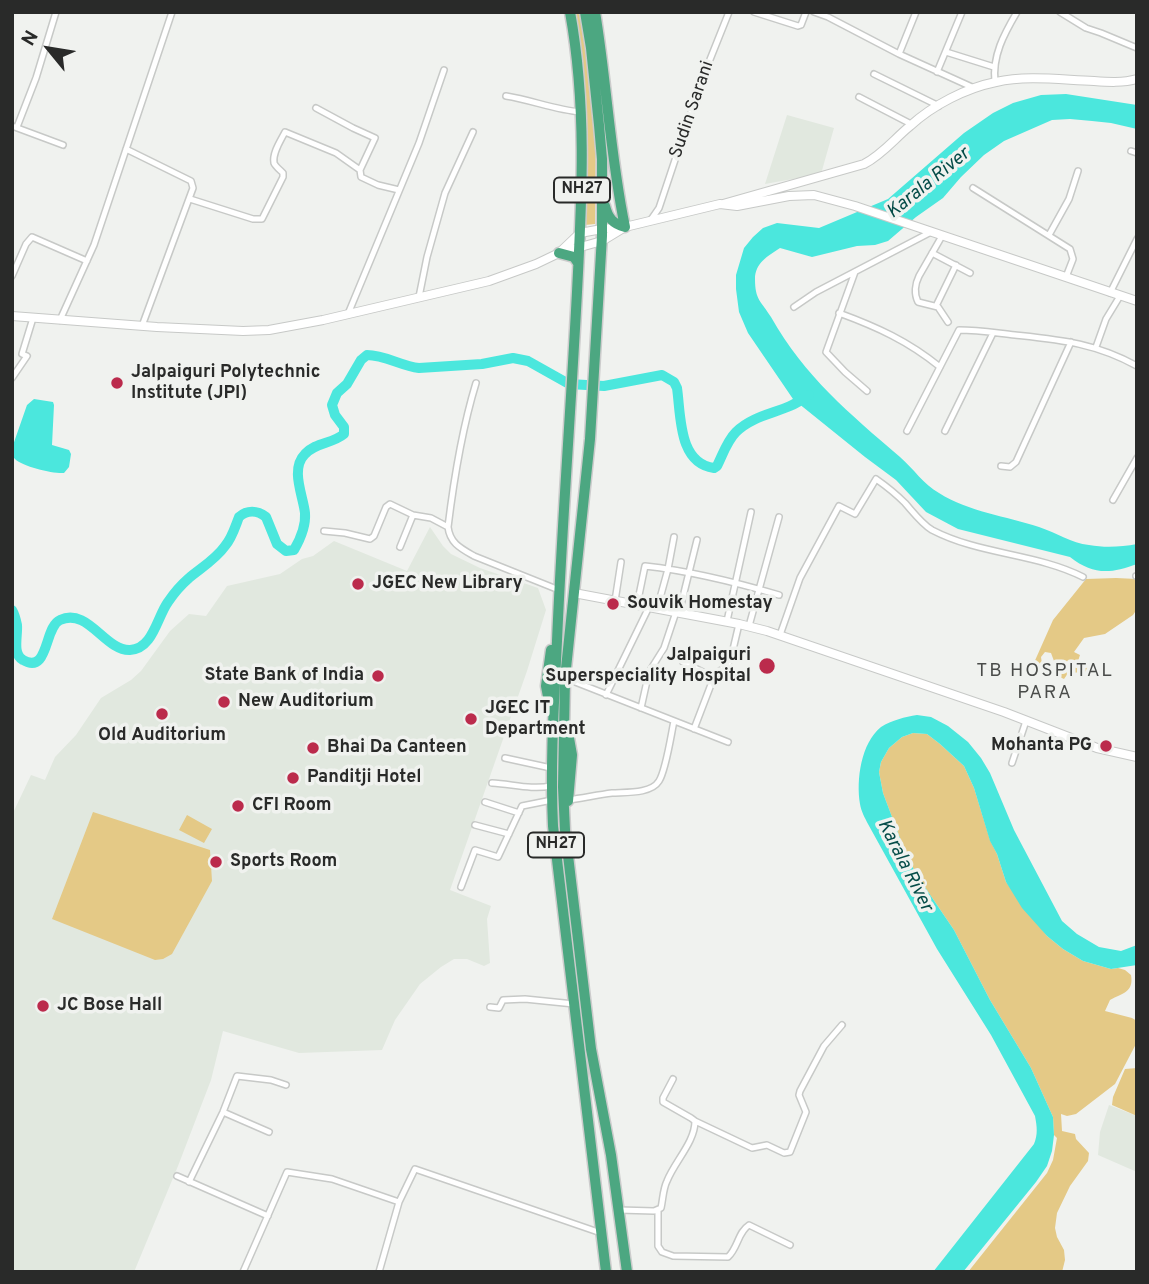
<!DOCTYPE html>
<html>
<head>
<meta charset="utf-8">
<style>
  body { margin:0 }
  #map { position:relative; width:1149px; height:1284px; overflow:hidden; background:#f0f2ef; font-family:Overpass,sans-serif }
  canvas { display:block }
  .frame { position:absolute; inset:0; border:14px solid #292a29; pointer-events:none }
  .north { position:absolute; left:14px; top:14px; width:70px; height:70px; -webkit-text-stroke:5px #f0f2ef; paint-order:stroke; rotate:300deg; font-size:19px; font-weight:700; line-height:28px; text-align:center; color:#292a29 }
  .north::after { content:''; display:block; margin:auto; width:24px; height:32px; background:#292a29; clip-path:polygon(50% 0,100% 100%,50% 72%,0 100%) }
</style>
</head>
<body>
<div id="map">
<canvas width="1149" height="1284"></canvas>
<div class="frame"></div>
<div class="north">N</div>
</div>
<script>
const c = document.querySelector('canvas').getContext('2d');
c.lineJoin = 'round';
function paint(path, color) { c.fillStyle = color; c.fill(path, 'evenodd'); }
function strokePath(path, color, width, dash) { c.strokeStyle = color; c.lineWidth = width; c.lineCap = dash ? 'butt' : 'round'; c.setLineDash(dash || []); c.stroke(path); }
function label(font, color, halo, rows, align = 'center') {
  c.font = font + ' Overpass,sans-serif'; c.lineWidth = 7; c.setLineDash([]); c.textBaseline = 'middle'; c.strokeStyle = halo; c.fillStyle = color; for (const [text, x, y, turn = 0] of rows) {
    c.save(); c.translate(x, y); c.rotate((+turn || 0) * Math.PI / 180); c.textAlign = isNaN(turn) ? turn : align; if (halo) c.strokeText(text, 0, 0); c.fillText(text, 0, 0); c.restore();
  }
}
paint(new Path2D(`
  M787,115L834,128L821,174L765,184Z
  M430,527L443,546L451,554L480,568L538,588L546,610L527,671L450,890L491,906L487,919L490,963L484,966L467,959H454L441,967L420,984L395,1020L382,1050L299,1053L223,1031L211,1080L178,1166L134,1272H12V815L31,775L45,780L55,757L76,735L101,698L131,680L141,671L170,631L189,614L206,616L227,586L280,574L302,559L313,556L334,541L407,571Z
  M1109,1105L1137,1116V1172L1098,1155L1100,1132Z`), '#e1e8df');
paint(new Path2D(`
  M573,12H581L596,128L595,224L585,225Z
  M1116,578L1137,579V609L1133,615L1105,634L1084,638L1074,652L1080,655L1078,661L1090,668L1085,672L1080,669L1076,673L1071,669L1064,679L1051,673L1054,661L1051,653L1045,652L1041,657L1042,664L1035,667L1033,665L1053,620L1086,579Z
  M913,733L927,734L940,744L964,766L974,788L990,840L997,854L1006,882L1047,936L1063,949L1083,961L1111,969L1118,968L1125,970L1131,975C1134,992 1123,993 1110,1000L1105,1011L1132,1018L1137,1021V1042L1115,1084L1076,1114L1067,1116L1061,1114L1062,1131L1075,1134L1076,1139L1089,1153L1088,1161L1070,1186L1057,1213L1055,1228L1057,1237L1064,1250L1065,1260L1062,1272H968L1047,1173L1053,1160L1057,1138L1054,1135L1053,1117L1031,1068L990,1000L954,930L916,874L904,849L883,793L879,772L881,762L889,748L902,737Z
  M93,812L210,850L212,881L172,954L163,959L155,960L52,919Z
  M187,815L212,829L204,843L179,830Z
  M1137,1068V1116L1112,1105L1113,1097L1125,1069Z`), '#e4c986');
paint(new Path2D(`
  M1066,94L1137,105V129L1111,123L1092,121L1070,119L1052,120L1004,141L984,155L961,177L943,198L916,217L888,241L875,245L857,246L812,257L780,248C768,256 755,263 755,279C755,300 761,301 771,317C805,377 849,413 900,457C913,468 924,485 939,493C969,512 1006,516 1039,527C1057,533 1071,543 1089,545C1105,548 1121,547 1137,544V564C1110,574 1093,575 1070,557L958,529L926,512L896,480L865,457L793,399L748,333L739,312L736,289V275L744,248L753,237L763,228L777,223L819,228L888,199L964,133L993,113L1013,103L1041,95Z
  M34,399L53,402L54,405L52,445L69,450L71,454L69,467L64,473C54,474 23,467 15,459C12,455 12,454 12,448L27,405Z
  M917,715L931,717L948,726L968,742L981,758L990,773L1014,830L1062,921L1077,934L1099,947L1121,951L1137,945V965L1111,969L1083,961L1063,949L1047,936L1022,908L1006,882L997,854L990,841L974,788L964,766L940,744L927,734L913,733L902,737L889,748L881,762L879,772L883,793L904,849L916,874L954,930L990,1000L1031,1068L1053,1117L1054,1135L1052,1151L1047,1166L1036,1182L963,1272H933L1034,1144C1038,1134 1037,1127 1035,1116L991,1035L937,949L868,824C865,818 861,811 860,804C856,780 861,743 881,727C892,720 905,717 917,715Z`), '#4be7dd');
strokePath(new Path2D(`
  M12,610C15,615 16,620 17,625C18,636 12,654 23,660C49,675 44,627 60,620C88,607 105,651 130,650C153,649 157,617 168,602C174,593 181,585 189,578C201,568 216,559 225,546C232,538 235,527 239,517C247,510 257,510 266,517L277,544L286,551L294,550C301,538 306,526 305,513C303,495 290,469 305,454C316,442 332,444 344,434V427L335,415L332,405L337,393L347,384L361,360L367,355C385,355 401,366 419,368L482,364L513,358L528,361L569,384L604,386L662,375L674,382L677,388C681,415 678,463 714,468L717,466C723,454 727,441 736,432C751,417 772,414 790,406C797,403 803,399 809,395`), '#4be7dd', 10);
const street = new Path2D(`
  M754,12L798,26L801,25L806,12
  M814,12L828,17L899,54L974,88
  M1060,12L1086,28L1101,33L1137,48
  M946,52L994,67
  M899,54L916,12
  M937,72L962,12
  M874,74L939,106
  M995,82C992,56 1004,34 1017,12
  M506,96C532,100 555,110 581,112
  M859,97L911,124
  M316,108L353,128L375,138L360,170L361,177L378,185L399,190
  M12,126L63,145
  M17,127L36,78L56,12
  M126,149L191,181L193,188L142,326
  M1131,151L1137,153
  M973,188L1070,249L1073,259L1066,277
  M190,199L253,219H262L283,177V173C280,170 275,166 274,163C272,153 281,140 285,132L336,153L360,170
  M650,221L659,208L701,82L729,12
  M1049,235L1069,199L1078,171
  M942,236L919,276C915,284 914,294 918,302L938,307L948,322
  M932,253L970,273
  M855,272L826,352L845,372L867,391
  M12,276L26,244L32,237L87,261
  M1110,293L1137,239
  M419,297L427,257L445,193L473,132
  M936,306L956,265
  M794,307L816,292L931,232
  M839,313C877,327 908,341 940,367
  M348,314L419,143L444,70
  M60,320L94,245L172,12
  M1096,347L1106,319L1120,296
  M12,378L27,356L22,354L33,318
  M907,431L959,330C978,330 996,333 1015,335C1061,340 1095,343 1137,366
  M945,431L993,333
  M1001,466L1010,467L1016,462L1071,342
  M1113,500L1137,458
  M448,527C454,478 462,429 476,383
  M324,531L345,533L370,539L374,536L386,507L390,504L413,515L431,518L448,527C450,543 460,548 474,556L559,590
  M400,547L413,515
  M1136,576H1137
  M615,601L621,562
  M637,605L645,566C690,571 735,582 779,595
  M657,609L668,569L674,537
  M679,613L697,540
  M727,621L751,512
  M749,626L779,517
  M780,635L800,578L839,506L855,514L876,479C886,486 896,494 905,503C913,512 922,524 932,530C980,555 1035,553 1083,577
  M683,662L715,678
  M565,678L728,742
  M606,695L649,607
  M641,708L649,672L664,648L676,612
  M694,729L712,682L718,672L727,666L731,658L739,624
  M505,758L551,768
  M1012,763L1026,721
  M492,783C512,784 531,790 551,786
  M568,800C583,798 597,795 612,793C626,792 651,794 659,781C666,770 671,735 674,721
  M485,802L519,813
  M475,825L509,834
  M461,887L475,850L498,857L522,806L552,800
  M490,1007L499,1008L503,1000L525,999L574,1004
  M223,1112L269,1132
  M695,1121L752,1148L767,1145L784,1153L790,1152L806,1112L799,1095L800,1091L824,1046L842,1025
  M177,1176L268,1216
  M189,1182L223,1112L237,1076L271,1080L286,1085
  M619,1210L654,1211L661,1208C663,1199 663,1189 667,1181C675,1161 695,1142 695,1121L691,1118L663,1102V1098L673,1079
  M658,1210V1246L662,1252L673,1256L728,1257C738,1248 738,1232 749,1225L790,1245
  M243,1272L287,1172L332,1179L399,1202L415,1169L601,1233
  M379,1272L399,1202`);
const secondary = new Path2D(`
  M723,204L864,164C883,154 894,139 910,126C933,105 966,88 996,82C1027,75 1062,80 1094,81C1108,82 1123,83 1137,79
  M625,227L720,204L737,206L789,196L814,195L855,206L1137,301
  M12,316L157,327L243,331L269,330L323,320L489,281L536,264L559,253L602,241L625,227L602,229L580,233L559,253
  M574,593L739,624L767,631L1004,712L1097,748L1137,757`);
const highway = new Path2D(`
  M570,12C587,106 582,197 577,292C571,408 562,524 557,641C554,702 550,764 553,826L606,1272
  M585,12L591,48L599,125L602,159V236L590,439L565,678L563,787L565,830L591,1049L611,1155L627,1272
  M595,12C607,84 610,156 625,227
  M605,206C608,218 613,224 625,227
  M559,253L574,257L578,263
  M550,707L546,686L551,650
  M567,727L572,755L568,801`);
strokePath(street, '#c7c9c7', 8);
strokePath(secondary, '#c7c9c7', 10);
strokePath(highway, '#ccc', 13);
strokePath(street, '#fff', 5);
strokePath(secondary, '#fff', 8);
strokePath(highway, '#4ca781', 10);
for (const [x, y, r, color] of [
  [117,383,7,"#bb2b4c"],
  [358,584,7,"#bb2b4c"],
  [613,604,7,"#bb2b4c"],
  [767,666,9,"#bb2b4c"],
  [378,676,7,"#bb2b4c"],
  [224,702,7,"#bb2b4c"],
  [162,714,7,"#bb2b4c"],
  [471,719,7,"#bb2b4c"],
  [1106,746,7,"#bb2b4c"],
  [313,748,7,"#bb2b4c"],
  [293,778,7,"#bb2b4c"],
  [238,806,7,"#bb2b4c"],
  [216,862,7,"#bb2b4c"],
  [43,1006,7,"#bb2b4c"]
]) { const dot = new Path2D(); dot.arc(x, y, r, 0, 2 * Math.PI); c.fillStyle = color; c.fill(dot); strokePath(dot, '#f0f2ef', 2.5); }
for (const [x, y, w] of [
  [582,190,56],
  [556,845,56]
]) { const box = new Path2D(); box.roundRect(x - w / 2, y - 12.5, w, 25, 5); c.fillStyle = '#f0f2ef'; c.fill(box); strokePath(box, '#292a29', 2); }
label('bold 16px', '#292a29', null, [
  ["NH27",582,190],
  ["NH27",556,845]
]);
label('18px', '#292a29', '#f0f2ef', [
  ["Sudin Sarani",693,110,-71]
]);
label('bold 18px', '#292a29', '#f0f2ef', [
  ["Jalpaiguri Polytechnic",131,373],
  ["Institute (JPI)",131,394],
  ["JGEC New Library",372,584],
  ["Souvik Homestay",627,604],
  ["Jalpaiguri",751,656,"right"],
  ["Superspeciality Hospital",751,677,"right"],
  ["State Bank of India",364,676,"right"],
  ["New Auditorium",238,702],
  ["JGEC IT",485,709],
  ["Department",485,730],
  ["Old Auditorium",162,736,"center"],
  ["Mohanta PG",1092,746,"right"],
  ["Bhai Da Canteen",327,748],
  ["Panditji Hotel",307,778],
  ["CFI Room",252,806],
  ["Sports Room",230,862],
  ["JC Bose Hall",57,1006]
], 'left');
label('italic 19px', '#054c48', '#f0f2ef', [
  ["Karala River",929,184,-39],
  ["Karala River",904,866,63]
]);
c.letterSpacing = '2px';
label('19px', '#4a4c4a', '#f0f2ef', [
  ["TB HOSPITAL",1045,672],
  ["PARA",1045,694]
]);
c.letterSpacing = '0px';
</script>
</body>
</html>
